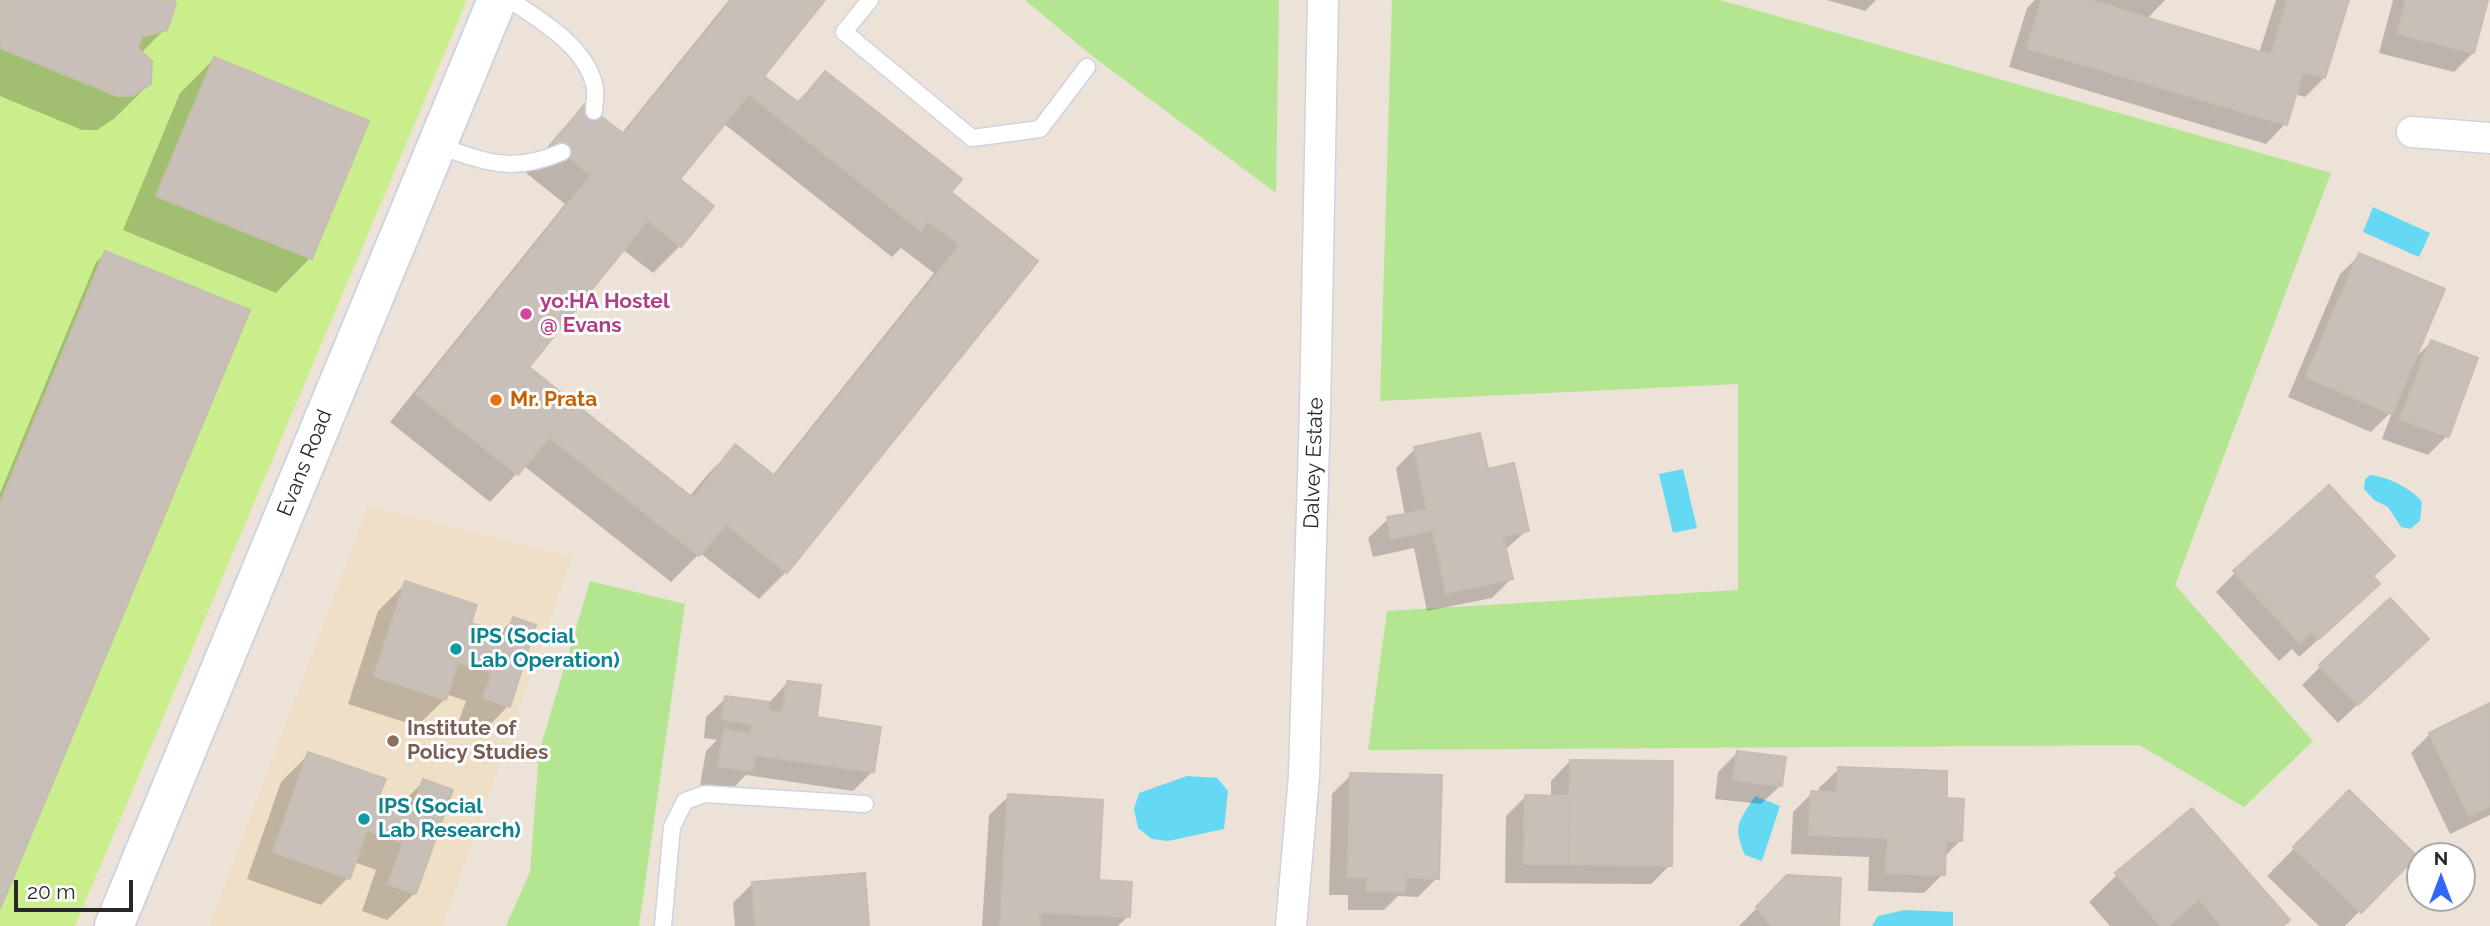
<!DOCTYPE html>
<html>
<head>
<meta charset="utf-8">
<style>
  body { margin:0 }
  #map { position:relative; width:2490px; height:926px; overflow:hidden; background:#ece2d8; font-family:Raleway,sans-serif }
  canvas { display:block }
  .north { position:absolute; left:2406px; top:842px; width:70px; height:70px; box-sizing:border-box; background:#fff; border:2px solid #a9a9a9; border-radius:50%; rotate:0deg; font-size:19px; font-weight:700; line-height:28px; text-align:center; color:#282828 }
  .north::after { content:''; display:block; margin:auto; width:24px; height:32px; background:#3266ff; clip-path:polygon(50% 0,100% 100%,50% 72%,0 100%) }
  .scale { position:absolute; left:14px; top:880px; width:119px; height:32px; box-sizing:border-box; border:4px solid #282828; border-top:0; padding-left:9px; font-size:21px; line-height:24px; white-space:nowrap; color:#282828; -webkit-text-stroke:5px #fff; paint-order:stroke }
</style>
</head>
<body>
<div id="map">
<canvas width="2490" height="926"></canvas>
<div class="north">N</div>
<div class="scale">20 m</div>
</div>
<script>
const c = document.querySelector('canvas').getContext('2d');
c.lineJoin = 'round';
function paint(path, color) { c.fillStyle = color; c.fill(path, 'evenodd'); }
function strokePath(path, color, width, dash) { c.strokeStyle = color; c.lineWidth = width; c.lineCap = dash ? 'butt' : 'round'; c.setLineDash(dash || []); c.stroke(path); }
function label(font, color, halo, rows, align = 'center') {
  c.font = font + ' Raleway,sans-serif'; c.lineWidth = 6; c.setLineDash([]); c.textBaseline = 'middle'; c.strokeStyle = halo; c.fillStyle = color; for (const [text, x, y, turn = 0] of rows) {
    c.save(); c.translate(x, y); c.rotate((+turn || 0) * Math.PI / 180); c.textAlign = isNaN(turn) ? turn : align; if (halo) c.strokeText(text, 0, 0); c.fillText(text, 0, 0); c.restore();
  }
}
paint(new Path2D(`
  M368,506L572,557L443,926H209Z`), '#efdfc6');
paint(new Path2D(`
  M1025,0H1279L1276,193L1091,55Z
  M1392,0H1720L2331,173L2175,585L2313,741L2244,807L2139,745L1368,750L1387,611L1738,590V384L1380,401Z
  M590,581L685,604L639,926H506L530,872L539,752Z`), '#b4e691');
paint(new Path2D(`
  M0,0H467L75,926H0Z`), '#cbee8c');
paint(new Path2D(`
  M2373,207L2430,233L2419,257L2363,232Z
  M1683,469L1697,528L1673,533L1659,474Z
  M2370,475C2386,476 2413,489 2422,502L2420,521L2410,529L2401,527L2388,507L2374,500L2364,489L2365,479Z
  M1187,776L1217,778L1228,791L1224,829L1168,841L1152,839L1138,828L1134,809L1139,793Z
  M1755,796L1780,806L1762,861L1745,855C1732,825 1739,822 1755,796Z
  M1905,910L1953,912V926H1872L1878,916Z`), '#65d8f4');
paint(new Path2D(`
  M0,0H172L165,29L141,53L149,84L115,118L97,130H82L0,96Z
  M729,0H822L761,76L796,103L825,73L948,193L1035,262L786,572L759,599L700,553L671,582L524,466L490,502L390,422L565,204L526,173L558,134L585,106L621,134ZM723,123L892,257L901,248L934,273L772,476L735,447L708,474L689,497L527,368L622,249L653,273L680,246L678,179Z
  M1827,0H1876L1865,11Z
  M2035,0H2165L2147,19L2259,53L2276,0H2348L2324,78L2305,97L2295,94L2285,124L2266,144L2009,67L2027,8Z
  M2393,0H2486L2473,53L2454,72L2379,53Z
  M214,59L367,122L310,258L276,293L123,230L180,93Z
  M106,253L0,905V493L96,262Z
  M2360,255L2413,360L2431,342L2447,436L2428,455L2382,439L2393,410L2371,432L2288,397L2340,274Z
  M1415,449L1486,471L1527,530L1505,550L1511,579L1492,598L1427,611L1414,548L1373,557L1368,538L1388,519L1405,516L1396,468Z
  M2235,573L2372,577L2359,603L2299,657L2292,649L2279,661L2216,592Z
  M406,583L469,625L498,634L514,619L508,706L481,734L457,726L466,701L446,694L445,699L417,726L348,704L378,611Z
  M2407,658L2338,723L2302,685L2321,666Z
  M787,683L815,718L873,771L853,791L746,775L731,790L700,785L706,751L717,740L704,738L706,717L726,698L768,704Z
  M2490,705V815L2450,834L2411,753L2430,734Z
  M1737,753L1781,785L1761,804L1715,799L1718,772Z
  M309,754L377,798L399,806L424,781L415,893L387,920L362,911L376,870L354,862L348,878L321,905L247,879L281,782Z
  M1570,761L1670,865L1651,884L1505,883L1506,816L1525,797H1551V781Z
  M1839,769L1945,800L1961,840L1943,858V874L1924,893L1868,891L1869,857L1791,854L1793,812L1812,793H1819V788Z
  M1351,775L1437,878L1418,897L1398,896L1384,910H1348V895H1329L1332,794Z
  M2349,792L2414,856L2345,926H2319L2267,876Z
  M1009,796L1097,882L1128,916L1118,926H982L989,815Z
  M2191,811L2281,926H2110L2089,902L2117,875Z
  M1788,877L1838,926H1739Z
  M752,884L867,926H735L733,903Z`), '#0003');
const building = new Path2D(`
  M0,0H174L176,4L167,30L142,37L138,48L152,61L151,84L132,96H117L0,48Z
  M732,0H825L764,76L799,103L825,71L962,179L951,192L1038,261L787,573L726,524L699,556L549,437L518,475L416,394L591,175L552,144L585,104L624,134ZM749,94L921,231L928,221L960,245L775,476L735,444L693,498L529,367L648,220L681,247L714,206L680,179Z
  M2042,0H2089L2271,55L2288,0H2349L2325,78L2303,72L2287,125L2027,48Z
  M2406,0H2488L2474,53L2398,34Z
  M214,57L369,121L312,259L156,196Z
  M105,251L250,310L0,909V503Z
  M2359,253L2445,289L2392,414L2306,377Z
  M2431,340L2478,358L2449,437L2400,419Z
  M1480,433L1488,469L1514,463L1529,531L1503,536L1513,579L1446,593L1433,530L1391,539L1387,517L1427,510L1414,447Z
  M2329,485L2395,556L2373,576L2380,584L2319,639L2312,631L2300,643L2233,571Z
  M405,581L477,605L471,623L507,635L513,617L536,625L510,707L483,698L492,673L458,662L446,700L374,676Z
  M2390,598L2429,639L2358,705L2319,665Z
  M787,681L821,685L817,717L881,727L874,772L755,755L752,771L718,766L724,730L751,734L752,724L722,719L725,696L769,702L768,711L782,713Z
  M2490,703V806L2469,816L2429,733Z
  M1737,751L1786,757L1782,786L1733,780Z
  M308,752L386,779L379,796L412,808L423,779L453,790L416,894L388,884L403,843L367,830L350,879L273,852Z
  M1570,760L1673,761L1672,866L1569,864Z
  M1838,767L1947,771V798L1964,799L1962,841H1946L1945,875L1886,873L1888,838L1809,835L1811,791L1837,793Z
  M1350,773L1442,775L1439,879L1406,877L1405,892L1367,891V877H1348Z
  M2349,790L2417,856L2361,913L2293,847Z
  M1008,794L1103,800L1099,880L1132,882L1130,917L1040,912L1039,926H1000Z
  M1525,795L1570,796L1569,864H1524Z
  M2192,808L2290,920L2283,926H2222L2199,899L2168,926H2161L2115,873Z
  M865,873L869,926H755L752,882Z
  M1787,875L1841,878L1839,926H1772L1756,907Z`);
paint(building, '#c7bfb8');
strokePath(building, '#c7beb2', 2);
const lane = new Path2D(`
  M510,0C541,20 589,49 595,89C596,96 594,105 594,111
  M870,0L844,32L972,138L1040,129L1087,67
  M437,145C486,162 511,174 562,152
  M663,926L672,827L685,801L705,794L865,804`);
const street = new Path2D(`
  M2412,132L2490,138
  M1291,926L1304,776L1315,410L1323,0`);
const secondary = new Path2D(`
  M114,926L497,0`);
strokePath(lane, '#ced3e2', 19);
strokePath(street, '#ced3e2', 33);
strokePath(secondary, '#ced3e2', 42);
strokePath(lane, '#fff', 16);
strokePath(street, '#fff', 30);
strokePath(secondary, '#fff', 38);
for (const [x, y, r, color] of [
  [526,314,7,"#d1479c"],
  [496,400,7,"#e8710a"],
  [456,649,7,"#0f9aa8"],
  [393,741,7,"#8d6e63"],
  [364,819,7,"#0f9aa8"]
]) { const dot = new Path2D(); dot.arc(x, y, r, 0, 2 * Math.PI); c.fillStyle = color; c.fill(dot); strokePath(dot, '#fff', 2.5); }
label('bold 21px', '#b23c85', '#fff', [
  ["yo:HA Hostel",540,302],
  ["@ Evans",540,326]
], 'left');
label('bold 21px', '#c56008', '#fff', [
  ["Mr. Prata",510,400]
], 'left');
label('21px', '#282828', '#fff', [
  ["Evans Road",305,463,-68],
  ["Dalvey Estate",1314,463,-88]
]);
label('bold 21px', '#0d838f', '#fff', [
  ["IPS (Social",470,637],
  ["Lab Operation)",470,661],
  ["IPS (Social",378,807],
  ["Lab Research)",378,831]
], 'left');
label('bold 21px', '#785e54', '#fff', [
  ["Institute of",407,729],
  ["Policy Studies",407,753]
], 'left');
</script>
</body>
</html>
